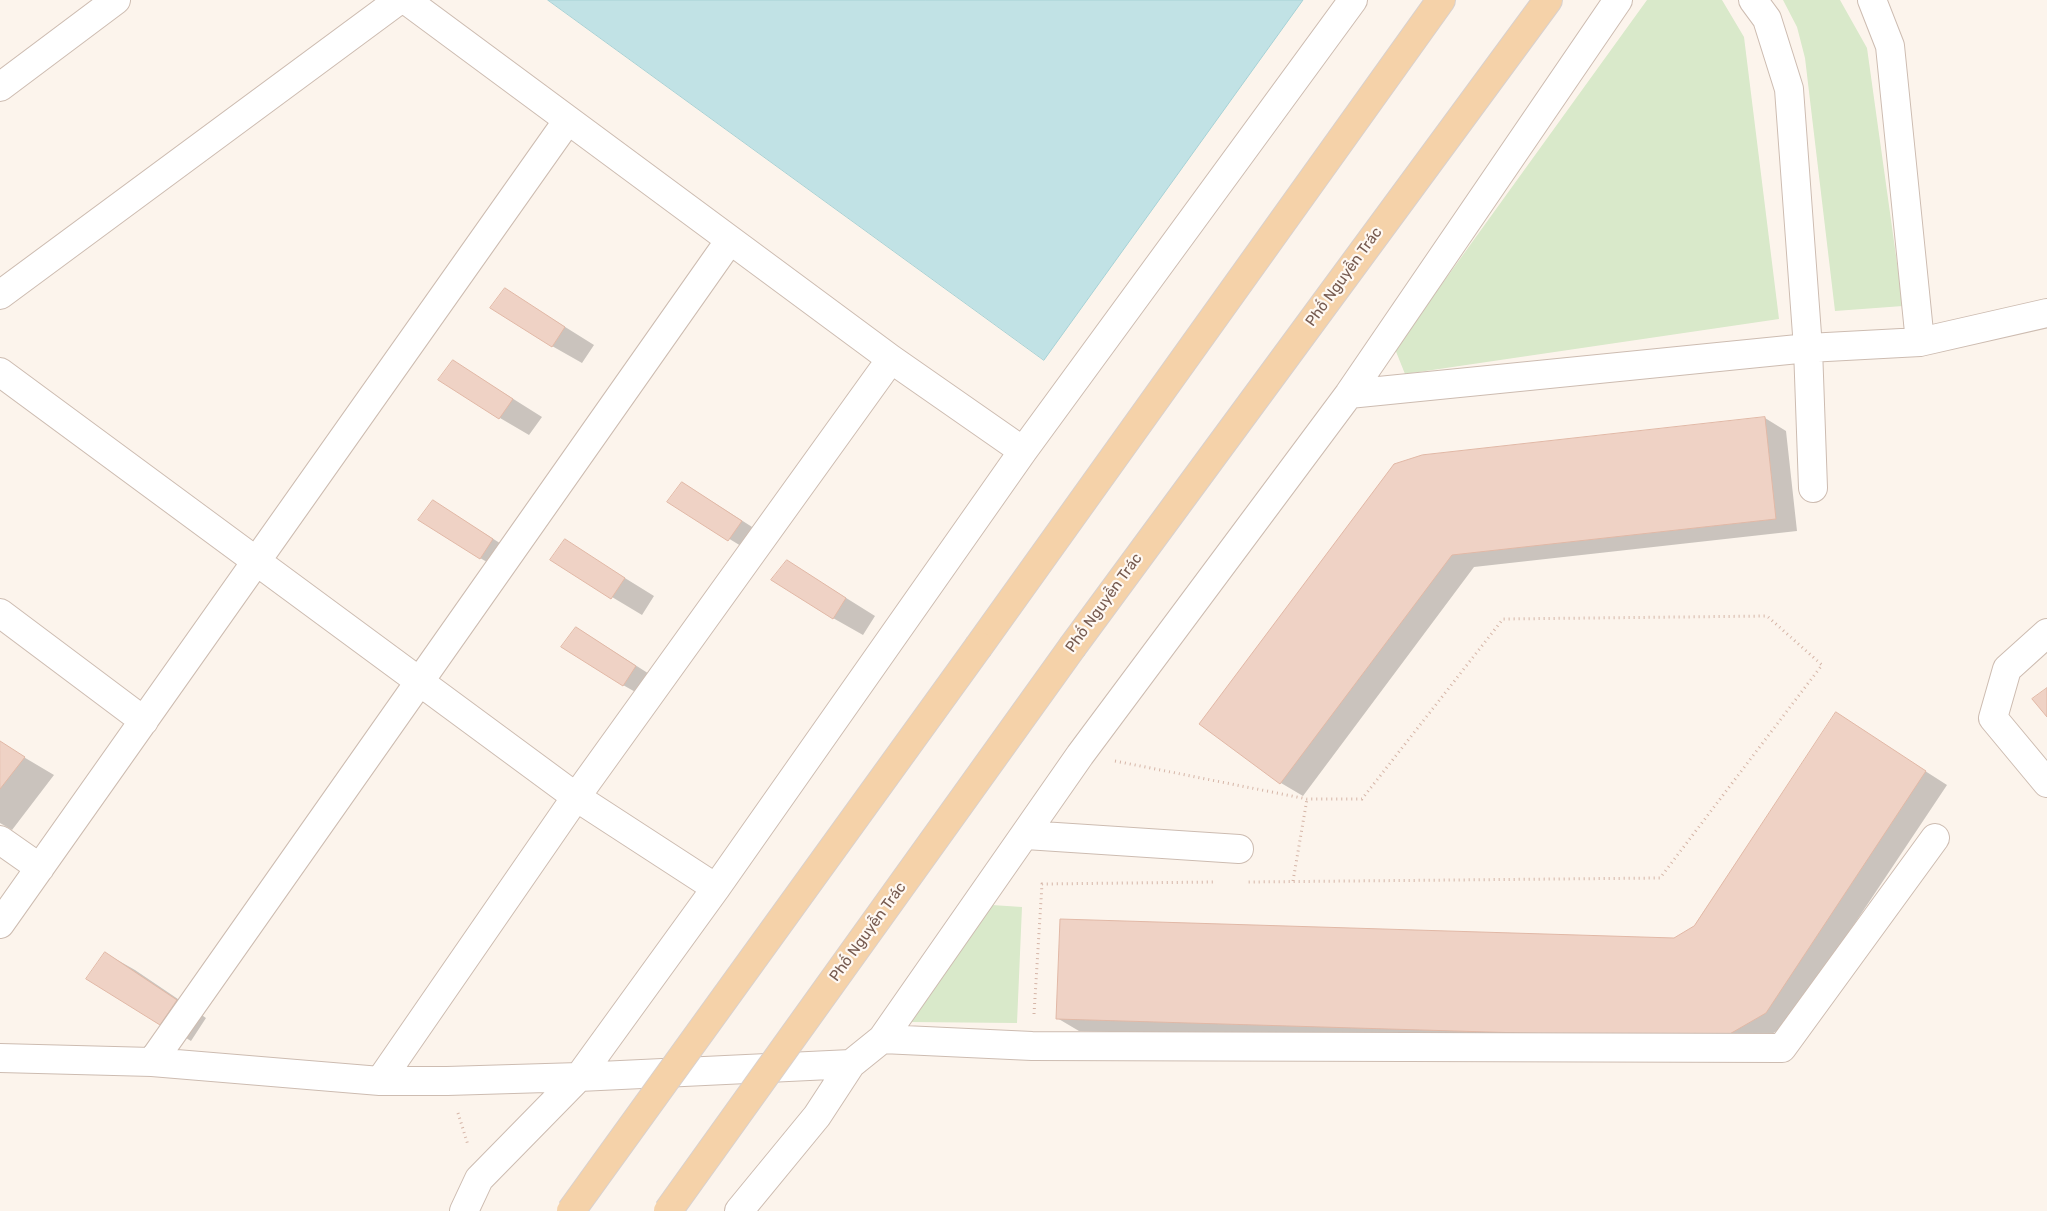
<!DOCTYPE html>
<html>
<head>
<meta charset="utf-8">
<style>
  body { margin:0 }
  canvas { display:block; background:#fcf4ec }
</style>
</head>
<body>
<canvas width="2047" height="1211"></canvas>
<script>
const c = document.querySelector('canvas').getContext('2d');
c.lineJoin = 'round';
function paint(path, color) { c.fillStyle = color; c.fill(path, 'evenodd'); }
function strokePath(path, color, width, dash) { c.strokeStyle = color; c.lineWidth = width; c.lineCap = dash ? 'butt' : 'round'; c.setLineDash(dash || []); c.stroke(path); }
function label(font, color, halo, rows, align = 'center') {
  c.font = font + ' Rubik,sans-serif'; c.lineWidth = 4.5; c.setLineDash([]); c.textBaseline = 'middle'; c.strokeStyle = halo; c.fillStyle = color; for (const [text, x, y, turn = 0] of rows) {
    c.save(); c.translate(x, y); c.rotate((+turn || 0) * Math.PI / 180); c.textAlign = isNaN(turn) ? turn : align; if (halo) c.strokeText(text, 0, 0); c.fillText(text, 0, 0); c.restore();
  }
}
paint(new Path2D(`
  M1647,0H1722L1744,37L1779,319L1405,374L1395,349Z
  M1783,0H1840L1867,48L1903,306L1835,311L1805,58L1797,27Z
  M992,905L1022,907L1017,1023L909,1022Z`), '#d9e9ca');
const water = new Path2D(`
  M548,0H1303L1044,360Z`);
paint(water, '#c1e2e5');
strokePath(water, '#a7d2d6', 1);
paint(new Path2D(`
  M506,290L594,345L582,363L552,346Z
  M453,361L542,417L529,435L500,418Z
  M1765,418L1786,431L1797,531L1474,567L1303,796L1281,783L1201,723L1395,465Z
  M683,483L771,539L759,557L669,502Z
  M433,501L522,557L510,575L480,558Z
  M565,541L654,596L642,615L612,597Z
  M787,561L875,616L863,635L833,618Z
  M577,628L665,684L653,702L623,685Z
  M1836,714L1947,785L1787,1025L1743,1051L1079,1031L1057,1018L1674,939L1695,926Z
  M0,743L54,775L12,830L0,823Z
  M105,953L135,970L206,1018L191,1041L88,978Z`), '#0003');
const building = new Path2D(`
  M505,288L565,327L552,347L490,308Z
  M453,360L513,399L499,419L438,380Z
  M1765,417L1776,519L1452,555L1280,784L1199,724L1394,464L1422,455Z
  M682,482L742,521L728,541L667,502Z
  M433,500L493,539L480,559L418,520Z
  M565,539L625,578L611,599L550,560Z
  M787,560L846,598L833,619L771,580Z
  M576,627L636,666L623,686L561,647Z
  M2047,688V717L2032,699Z
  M1836,712L1926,771L1766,1013L1721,1039L1056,1019L1060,919L1674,938L1694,926Z
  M0,741L25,757L0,789Z
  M105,952L177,1000L160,1025L86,979Z`);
paint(building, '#efd2c5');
strokePath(building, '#e1b8a6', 1);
const minor = new Path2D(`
  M406,0L891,359L1023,451
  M1753,0L1767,19L1789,89L1808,348L1813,488
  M1872,0L1890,46L1920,342
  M0,87L116,0
  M0,295L399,0
  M0,372L576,797L716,888
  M1349,394L1808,348L1920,342L2047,313
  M0,613L144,721
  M2047,633L2007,669L1993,718L2047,783
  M1026,835L1239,849
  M0,840L40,868
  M0,924L568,120
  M882,1039L1032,1046L1782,1048L1935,838
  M0,1058L152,1062L380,1081H447L579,1077L716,888L1023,451L1353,0
  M152,1062L730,240
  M380,1081L576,797L891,359
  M464,1211L479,1179L579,1077L851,1064L882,1039L1080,755L1349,394L1618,0
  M739,1211L817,1116L851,1064`);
const major = new Path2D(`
  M979,646L1441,0
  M1073,646L1548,0`);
strokePath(minor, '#cdbcb1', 30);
strokePath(major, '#d9d1ce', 30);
strokePath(new Path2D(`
  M1115,761L1307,799H1362L1503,619L1767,616L1822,665L1660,878L1247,882
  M1293,881L1307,799
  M1034,1014L1042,884L1215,882
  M458,1113L468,1145`), '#d5b5a7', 3, [1, 4]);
strokePath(minor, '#fff', 28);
strokePath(major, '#f5d2a9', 28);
const majorBridge = new Path2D(`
  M571,1211L979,646
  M668,1211L1073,646`);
strokePath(majorBridge, '#d9d1ce', 30, []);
strokePath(majorBridge, '#f5d2a9', 28);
label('15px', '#765a4f', '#fef8f2', [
  ["Phố Nguyễn Trác",1344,277,-54],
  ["Phố Nguyễn Trác",1104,603,-54],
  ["Phố Nguyễn Trác",868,932,-54]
]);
</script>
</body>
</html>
